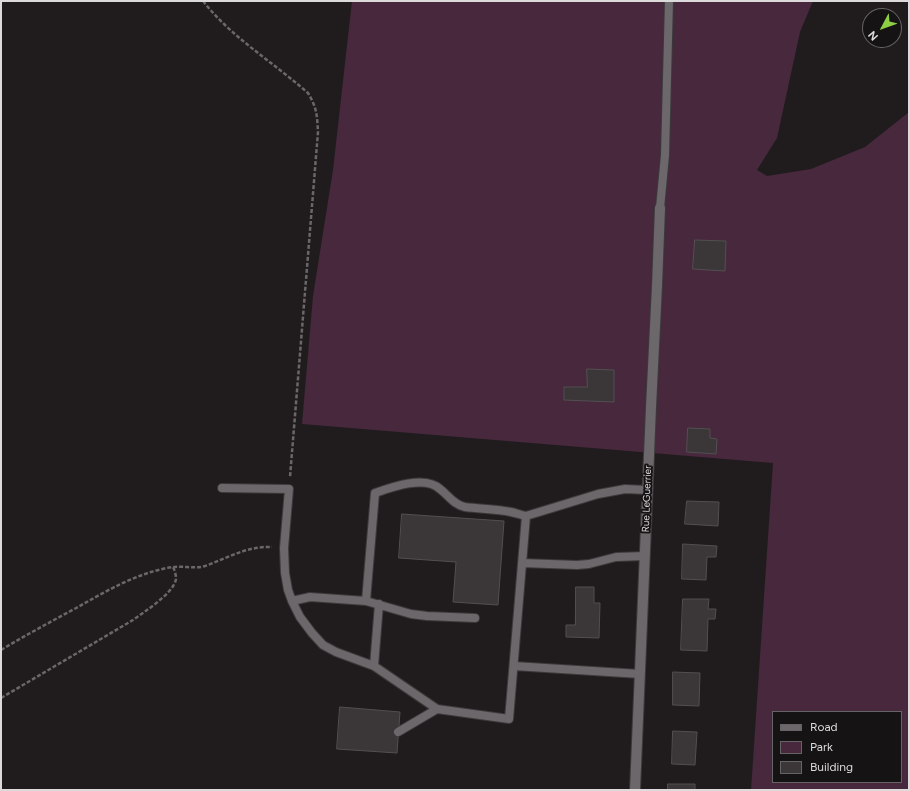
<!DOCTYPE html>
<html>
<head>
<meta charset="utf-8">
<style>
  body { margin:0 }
  #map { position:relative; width:910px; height:791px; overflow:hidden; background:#201c1e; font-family:Figtree,sans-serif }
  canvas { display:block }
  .frame { position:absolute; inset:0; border:2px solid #dcdadb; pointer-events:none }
  .legend { position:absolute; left:772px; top:711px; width:130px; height:72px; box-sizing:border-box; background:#161315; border:1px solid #656364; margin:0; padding:5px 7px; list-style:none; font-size:12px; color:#dcdadb }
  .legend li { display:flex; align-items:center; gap:8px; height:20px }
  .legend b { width:20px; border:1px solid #656364 }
  .north { position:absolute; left:862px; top:8px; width:40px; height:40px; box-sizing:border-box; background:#161315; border:1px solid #656364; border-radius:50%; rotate:229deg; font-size:11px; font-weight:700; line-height:16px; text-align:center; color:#dcdadb }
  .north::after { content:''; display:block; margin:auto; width:14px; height:18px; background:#8dce44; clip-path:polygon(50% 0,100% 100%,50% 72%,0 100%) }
</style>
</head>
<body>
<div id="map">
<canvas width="910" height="791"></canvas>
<div class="frame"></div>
<ul class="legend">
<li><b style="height:5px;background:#6c676a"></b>Road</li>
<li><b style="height:11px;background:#47283d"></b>Park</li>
<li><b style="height:11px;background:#3b3739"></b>Building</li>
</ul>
<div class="north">N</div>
</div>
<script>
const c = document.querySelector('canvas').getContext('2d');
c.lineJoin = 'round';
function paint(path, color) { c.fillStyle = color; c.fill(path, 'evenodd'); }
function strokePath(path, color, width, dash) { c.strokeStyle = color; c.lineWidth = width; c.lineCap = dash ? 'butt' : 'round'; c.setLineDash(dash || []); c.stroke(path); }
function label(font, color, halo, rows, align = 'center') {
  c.font = font + ' Figtree,sans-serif'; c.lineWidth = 4; c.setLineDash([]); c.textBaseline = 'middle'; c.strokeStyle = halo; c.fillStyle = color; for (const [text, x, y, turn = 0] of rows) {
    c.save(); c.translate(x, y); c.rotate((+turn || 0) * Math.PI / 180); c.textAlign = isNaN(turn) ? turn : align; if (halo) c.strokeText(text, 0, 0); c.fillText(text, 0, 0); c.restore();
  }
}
paint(new Path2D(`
  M352,1H813L800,32L777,138L757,170L767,176L811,169L865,147L909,112V790H751L773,463L302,424L313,296L333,170ZM773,712H901V782H773Z`), '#47283d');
const building = new Path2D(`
  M695,240L726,241L725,271L693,269Z
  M587,369L614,370V402L564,400V387H587Z
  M688,428L710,429V438L717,439L716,454L687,452Z
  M687,501L719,502L718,526L685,524Z
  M402,514L504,521L498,605L453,602L456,562L399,558Z
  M683,544L717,546L716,557H707L706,580L682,579Z
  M576,587H594V603H600L599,638L566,637V625H575Z
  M683,599H709L708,609H716L715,619H708L707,651L681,650Z
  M673,672L700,673L699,706L673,705Z
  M340,707L400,712L397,753L337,749Z
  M673,731L697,732L695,765L672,764Z
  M668,784H695V790H668Z`);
paint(building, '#3b3739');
strokePath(building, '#534f51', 1);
const lane = new Path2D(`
  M660,208L665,155L669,1
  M222,488L289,489L284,548L285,573L288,590L292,601L300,617L312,633L323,645L336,652L374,666L437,709L509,719L526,516L598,494L625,489L647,490
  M522,563L577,565L589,564L616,557L645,556
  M292,601L310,597L366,601L375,493C392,487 425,475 440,489C448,495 454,505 465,507C480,509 496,509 511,512C516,513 521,515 526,516
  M366,601L411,614L427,616L475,618
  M374,666L379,604
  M514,666L640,674
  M398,732L437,709`);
const street = new Path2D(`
  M635,790L651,407L657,286L660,208`);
strokePath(lane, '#3c3a3b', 10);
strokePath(street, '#3c3a3b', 12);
strokePath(new Path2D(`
  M203,1C232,38 273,62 308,93C317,108 317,115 318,132L290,477
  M1,650C26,635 52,621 78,607C101,594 125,580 151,572C159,570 168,567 175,567C185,566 195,569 205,566C228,558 246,546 272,547
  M1,698L133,620C144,612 174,593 176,579C176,575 175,571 173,567`), '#6a6769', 2.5, [4, 2]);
strokePath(lane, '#6c676a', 8);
strokePath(street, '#6c676a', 10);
label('10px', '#dcdadb', '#161315', [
  ["Rue LeGuerrier",647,499,-88]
]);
</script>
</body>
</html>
